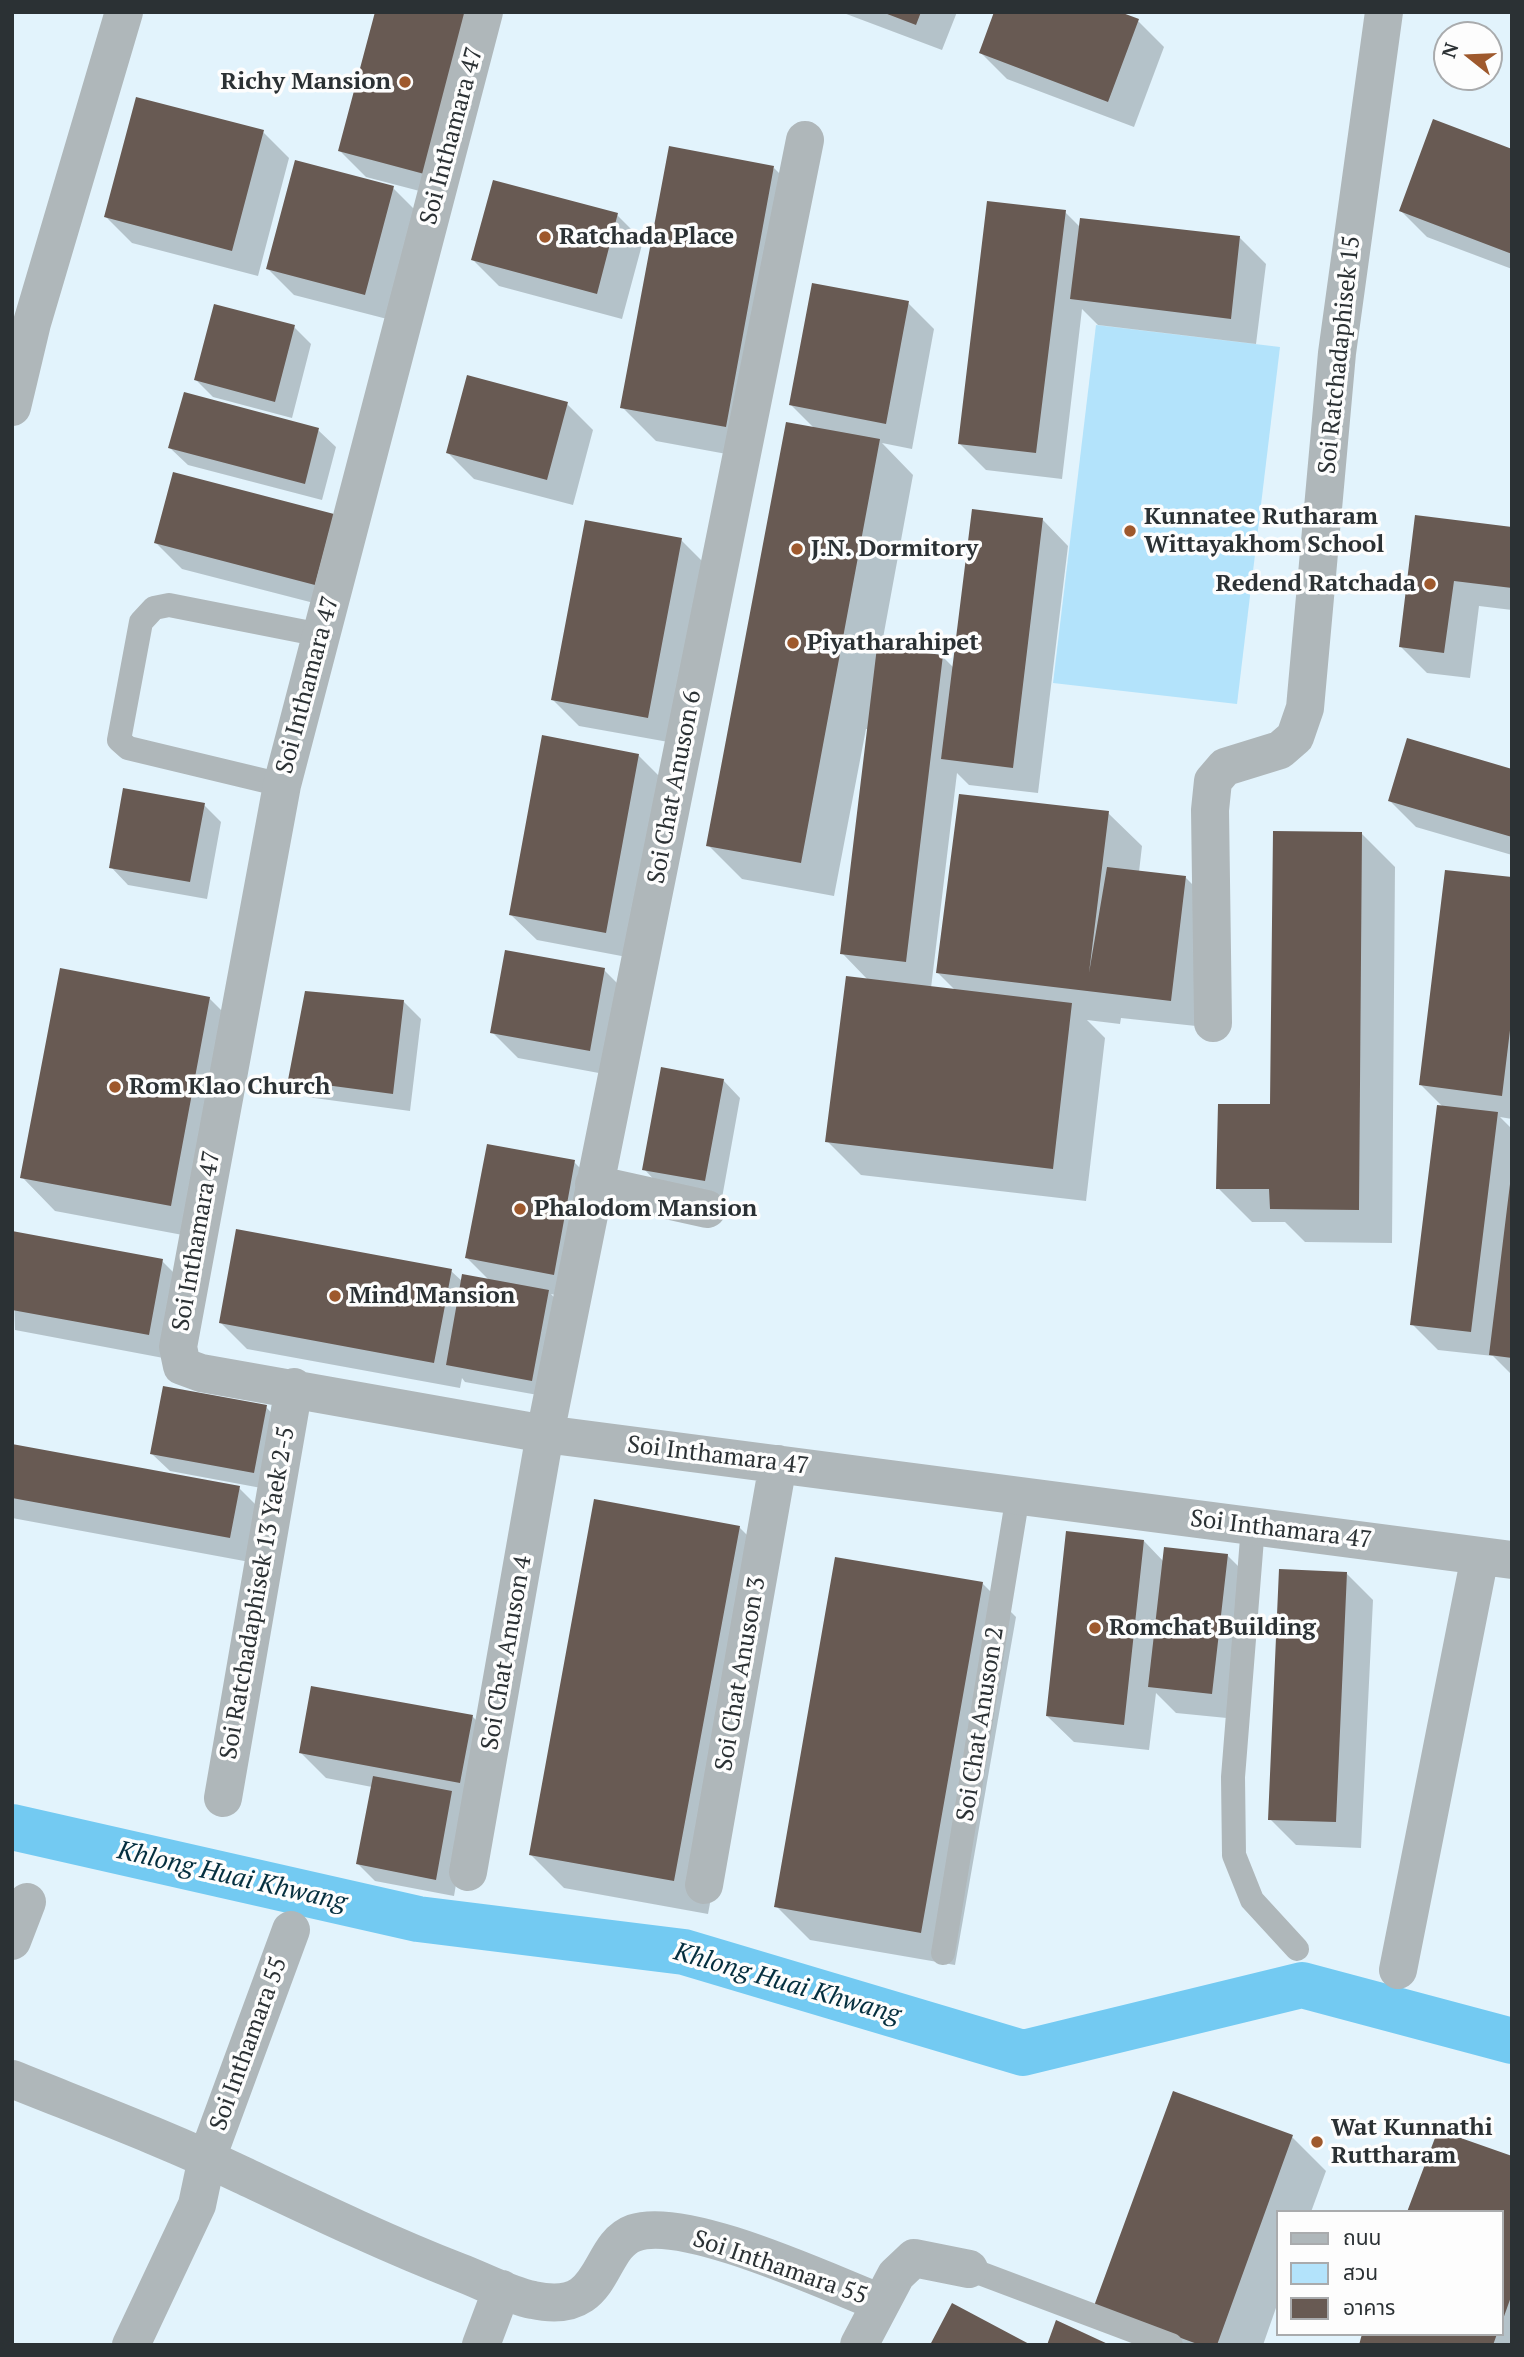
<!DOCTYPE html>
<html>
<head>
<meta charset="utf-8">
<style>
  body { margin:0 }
  #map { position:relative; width:1524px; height:2357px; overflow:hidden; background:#e2f3fc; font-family:"PT Serif","Noto Sans Thai",serif }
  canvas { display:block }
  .frame { position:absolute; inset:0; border:14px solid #2b3134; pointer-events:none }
  .legend { position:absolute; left:1276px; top:2210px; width:228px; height:126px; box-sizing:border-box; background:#fdfdfd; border:2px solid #a9abad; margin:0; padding:9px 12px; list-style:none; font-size:21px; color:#2b3134 }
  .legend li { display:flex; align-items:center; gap:14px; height:35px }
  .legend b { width:35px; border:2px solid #a9abad }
  .north { position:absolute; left:1433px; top:21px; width:70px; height:70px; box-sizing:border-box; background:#fdfdfd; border:2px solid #a9abad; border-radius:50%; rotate:288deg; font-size:19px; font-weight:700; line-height:28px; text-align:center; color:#2b3134 }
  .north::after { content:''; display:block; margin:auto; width:24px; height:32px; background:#9e592d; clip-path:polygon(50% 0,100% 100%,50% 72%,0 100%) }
</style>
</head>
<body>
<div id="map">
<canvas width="1524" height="2357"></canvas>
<div class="frame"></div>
<ul class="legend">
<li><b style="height:9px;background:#afb7ba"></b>ถนน</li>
<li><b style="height:19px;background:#b3e3fb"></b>สวน</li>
<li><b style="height:19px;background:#685a53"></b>อาคาร</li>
</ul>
<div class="north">N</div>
</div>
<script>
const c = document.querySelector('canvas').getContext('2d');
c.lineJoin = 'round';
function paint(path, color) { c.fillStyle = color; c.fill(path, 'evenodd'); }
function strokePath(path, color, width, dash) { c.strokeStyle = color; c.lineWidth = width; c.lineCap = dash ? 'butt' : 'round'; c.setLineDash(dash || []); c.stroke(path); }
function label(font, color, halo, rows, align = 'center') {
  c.font = font + ' "PT Serif",serif'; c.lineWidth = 7; c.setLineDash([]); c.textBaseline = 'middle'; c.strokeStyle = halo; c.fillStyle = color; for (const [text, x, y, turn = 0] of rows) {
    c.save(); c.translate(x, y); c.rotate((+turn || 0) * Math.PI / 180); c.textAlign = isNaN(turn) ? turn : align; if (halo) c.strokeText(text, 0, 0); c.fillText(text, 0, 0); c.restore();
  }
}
paint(new Path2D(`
  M1096,325L1280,347L1237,704L1053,683Z`), '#b3e3fb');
paint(new Path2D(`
  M377,12L454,200L366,177L340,151Z
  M841,12H957L942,50Z
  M1138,21L1164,47L1134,127L1007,79L981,53Z
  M263,132L289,158L258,276L132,243L106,217Z
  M1512,151V269L1427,237L1401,211Z
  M774,168L807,201L759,460L656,441L622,407Z
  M393,188L419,214L391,320L294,295L268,269Z
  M1065,212L1080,227L1240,238L1266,264L1256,344L1098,325L1082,309L1062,479L986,470L960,444Z
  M617,215L643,241L622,319L499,286L473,260Z
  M908,303L934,329L912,449L882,443L913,475L881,649L942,656L954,668L1042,519L1068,546L1038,793L969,785L957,773L931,988L956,991L938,973L1108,813L1142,846L1139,872L1185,877L1211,903L1196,1026L1121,1018L1120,1024L1087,1020L1105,1038L1086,1201L861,1175L827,1141L869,981L842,953L869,729H866L834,896L742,879L708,845L815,429L791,405Z
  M294,327L311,344L292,418L213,397L196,380Z
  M567,404L593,430L573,505L474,479L448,453Z
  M318,430L336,447L322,500L188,465L170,448Z
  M333,516L341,610L182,569L156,543Z
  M1417,517L1512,528V610L1479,606L1470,678L1427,673L1401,647Z
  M681,540L707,566L674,743L579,726L553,700Z
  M638,755L664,781L632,958L537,940L510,914Z
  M1512,771V855L1416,827L1390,801Z
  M204,805L221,822L207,899L128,885L111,867Z
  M1362,834L1395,867L1392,1243L1305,1242L1285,1222H1252L1218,1188L1272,1106Z
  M1512,879V1119L1500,1117L1512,1129V1375L1493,1356L1438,1350L1412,1324L1444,1108L1421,1085Z
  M604,970L630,996L615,1076L518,1058L492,1032Z
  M209,998L243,1032L204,1239L55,1211L22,1177Z
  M403,1001L421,1019L410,1111L307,1097L290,1079Z
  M723,1080L740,1098L722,1198L661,1187L644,1169Z
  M574,1162L600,1188L579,1300L551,1294L565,1309L549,1397L465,1382L462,1378L460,1388L247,1349L221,1323L451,1271L463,1282L490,1281L467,1258Z
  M12,1233L162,1261L188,1287L174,1360L15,1330Z
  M266,1407L283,1425L272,1490L170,1471L152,1454Z
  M12,1446L239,1488L265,1514L255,1563L12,1518Z
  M739,1527L773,1561L708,1914L564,1888L530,1854Z
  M1144,1541L1164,1562L1227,1555L1253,1581L1237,1719L1176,1713L1156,1693L1149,1750L1074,1742L1047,1716Z
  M1347,1574L1373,1600L1361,1848L1296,1845L1270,1819Z
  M982,1583L1016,1617L955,1965L810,1940L776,1906Z
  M473,1717L499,1743L469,1810L454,1896L375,1881L358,1864L372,1787L326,1778L300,1752Z
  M1174,2093L1292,2137L1326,2171L1311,2212H1277V2305L1263,2345H1145Z
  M1512,2158V2345H1360L1364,2334H1501V2212Z`), '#0003');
strokePath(new Path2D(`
  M12,1827L418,1919L684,1952L1023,2053L1302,1985L1512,2041`), '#73caf2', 46);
paint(new Path2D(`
  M375,12H471L428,175L338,151Z
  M882,12H921L916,25Z
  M994,12H1120L1139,19L1108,102L979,53Z
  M136,97L264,130L232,251L104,217Z
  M1433,119L1512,149V254L1399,211Z
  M669,146L774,166L726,427L620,408Z
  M295,160L394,186L365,295L266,269Z
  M493,180L618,213L597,294L471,260Z
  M987,201L1066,210L1036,453L958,444Z
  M1080,218L1240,236L1231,319L1070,299Z
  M812,283L909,301L886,424L789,405Z
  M214,304L295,325L275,402L194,380Z
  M467,375L568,402L547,480L446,453Z
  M184,392L319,428L305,484L168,448Z
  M786,422L880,439L801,863L706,846Z
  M173,472L334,514L315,585L154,543Z
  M972,509L1043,518L1013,768L941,759Z
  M1415,515L1512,527V588L1454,581L1444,653L1399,647Z
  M585,520L682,538L648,718L551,700Z
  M877,647L943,655L906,962L840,954Z
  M542,735L639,754L606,933L509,915Z
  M1407,738L1512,769V837L1388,801Z
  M123,788L205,803L190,882L109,868Z
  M959,794L1109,811L1089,973L1107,867L1186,876L1171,1001L936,973Z
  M1273,831L1362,832L1359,1210L1270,1209L1269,1189H1216L1218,1104H1270Z
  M1445,870L1512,877V1014L1502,1096L1419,1085Z
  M505,950L605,968L590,1051L490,1033Z
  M60,968L210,997L171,1206L20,1178Z
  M846,976L1072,1003L1053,1169L825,1142Z
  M305,991L404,1000L393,1094L288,1080Z
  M661,1067L724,1079L705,1181L642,1170Z
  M1437,1105L1498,1112L1471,1332L1410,1325Z
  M487,1144L575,1160L554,1275L465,1258Z
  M1510,1184H1512V1358L1489,1355Z
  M236,1229L452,1269L434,1363L219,1323Z
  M12,1231L163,1259L149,1335L12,1310Z
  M462,1274L549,1290L532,1381L446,1365Z
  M163,1386L267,1405L254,1473L150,1454Z
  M12,1444L240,1486L230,1538L12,1498Z
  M594,1499L740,1526L674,1881L529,1855Z
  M1066,1531L1144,1540L1124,1725L1046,1716Z
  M1164,1547L1228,1554L1212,1694L1148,1687Z
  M835,1557L983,1582L921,1933L774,1907Z
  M1279,1569L1347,1572L1336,1822L1268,1820Z
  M311,1686L473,1715L460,1783L299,1753Z
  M373,1776L452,1791L436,1880L356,1864Z
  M1173,2091L1293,2135L1217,2345H1200L1094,2306Z
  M1438,2130L1512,2156V2294L1502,2322L1501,2212H1407Z
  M952,2303L1031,2345H930Z
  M1056,2320L1110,2345H1047Z
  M1362,2334H1497L1493,2345H1359Z`), '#685a53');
strokePath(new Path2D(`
  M282,785L128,748L119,740L141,622L154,608L169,605L321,635
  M1253,1526L1233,1777L1234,1855L1252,1900L1297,1949
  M943,1953L1018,1495
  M969,2269L1171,2345`), '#afb7ba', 24);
strokePath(new Path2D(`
  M484,12L282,785L178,1347L182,1366L201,1373L545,1434L1512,1560
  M12,407L32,323L124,12
  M1213,1023L1210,810L1213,781L1225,767L1280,750L1295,737L1305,708L1337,353L1384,12
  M594,1184L707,1209
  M223,1798L294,1387
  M468,1872L545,1434L805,140
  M704,1885L778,1464
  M12,1941L27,1902
  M1398,1970L1480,1556
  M12,2079C89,2110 167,2139 242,2175C314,2209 385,2243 459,2272C483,2281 508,2295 533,2300C608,2317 595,2247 634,2233C685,2215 829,2283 881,2303
  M131,2345L197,2205L207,2158L291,1930
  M481,2345L502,2289
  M859,2345L896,2275L914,2258L969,2269`), '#afb7ba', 38);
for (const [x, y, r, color] of [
  [405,82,7,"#9e592d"],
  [545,237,7,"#9e592d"],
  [1130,531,7,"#9e592d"],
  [797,549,7,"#9e592d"],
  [1430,584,7,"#9e592d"],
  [793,643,7,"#9e592d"],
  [115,1087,7,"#9e592d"],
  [520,1209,7,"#9e592d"],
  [335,1296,7,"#9e592d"],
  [1095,1628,7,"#9e592d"],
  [1317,2142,7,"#9e592d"]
]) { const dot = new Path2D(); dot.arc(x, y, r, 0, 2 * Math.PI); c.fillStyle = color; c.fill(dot); strokePath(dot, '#fdfdfd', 2.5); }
label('bold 24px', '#2b3134', '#fdfdfd', [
  ["Richy Mansion",391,82,"right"],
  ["Ratchada Place",559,237],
  ["Kunnatee Rutharam",1144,517],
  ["Wittayakhom School",1144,545],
  ["J.N. Dormitory",811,549],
  ["Redend Ratchada",1416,584,"right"],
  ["Piyatharahipet",807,643],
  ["Rom Klao Church",129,1087],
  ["Phalodom Mansion",534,1209],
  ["Mind Mansion",349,1296],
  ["Romchat Building",1109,1628],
  ["Wat Kunnathi",1331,2128],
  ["Ruttharam",1331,2156]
], 'left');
label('24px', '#2b3134', '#fdfdfd', [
  ["Soi Inthamara 47",452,136,-75],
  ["Soi Ratchadaphisek 15",1340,355,-84],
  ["Soi Inthamara 47",308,685,-75],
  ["Soi Chat Anuson 6",675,787,-79],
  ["Soi Inthamara 47",197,1241,-80],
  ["Soi Inthamara 47",718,1456,7],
  ["Soi Inthamara 47",1281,1530,7],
  ["Soi Ratchadaphisek 13 Yaek 2-5",258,1593,-80],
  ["Soi Chat Anuson 4",507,1653,-80],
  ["Soi Chat Anuson 3",741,1674,-80],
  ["Soi Chat Anuson 2",981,1724,-81],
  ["Soi Inthamara 55",249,2044,-70],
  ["Soi Inthamara 55",780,2268,19]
]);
label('italic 26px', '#052f3f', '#fdfdfd', [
  ["Khlong Huai Khwang",232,1877,13],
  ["Khlong Huai Khwang",787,1984,16]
]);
</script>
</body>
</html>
